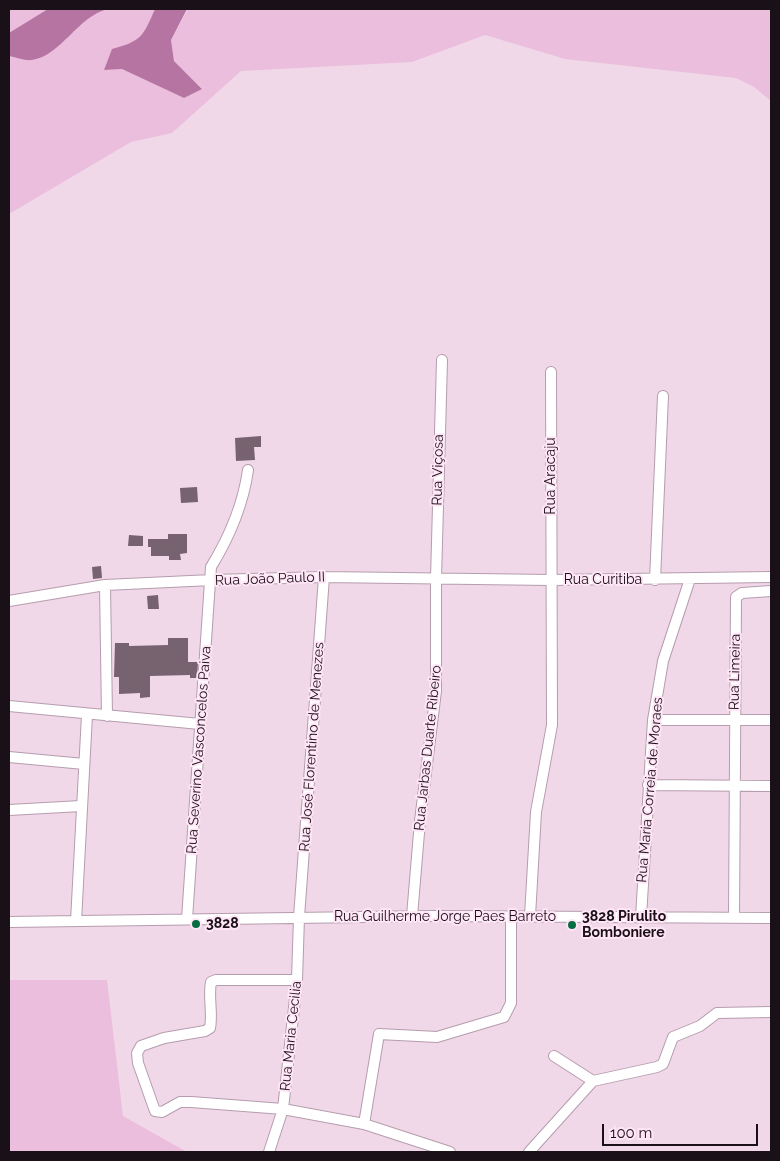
<!DOCTYPE html>
<html>
<head>
<meta charset="utf-8">
<style>
  body { margin:0 }
  #map { position:relative; width:780px; height:1161px; overflow:hidden; background:#f1d8e9; font-family:Raleway,sans-serif }
  canvas { display:block }
  .frame { position:absolute; inset:0; border:10px solid #191117; pointer-events:none }
  .scale { position:absolute; left:602px; top:1124px; width:156px; height:22px; box-sizing:border-box; border:2px solid #191117; border-top:0; padding-left:6px; font-size:15px; line-height:18px; white-space:nowrap; color:#191117; -webkit-text-stroke:4px #ffe5f6; paint-order:stroke }
</style>
</head>
<body>
<div id="map">
<canvas width="780" height="1161"></canvas>
<div class="frame"></div>
<div class="scale">100 m</div>
</div>
<script>
const c = document.querySelector('canvas').getContext('2d');
c.lineJoin = 'round';
function paint(path, color) { c.fillStyle = color; c.fill(path, 'evenodd'); }
function strokePath(path, color, width, dash) { c.strokeStyle = color; c.lineWidth = width; c.lineCap = dash ? 'butt' : 'round'; c.setLineDash(dash || []); c.stroke(path); }
function label(font, color, halo, rows, align = 'center') {
  c.font = font + ' Raleway,sans-serif'; c.lineWidth = 4; c.setLineDash([]); c.textBaseline = 'middle'; c.strokeStyle = halo; c.fillStyle = color; for (const [text, x, y, turn = 0] of rows) {
    c.save(); c.translate(x, y); c.rotate((+turn || 0) * Math.PI / 180); c.textAlign = isNaN(turn) ? turn : align; if (halo) c.strokeText(text, 0, 0); c.fillText(text, 0, 0); c.restore();
  }
}
paint(new Path2D(`
  M9,9H48L11,34L9,33Z
  M108,9H155C143,36 142,41 112,50L104,70L122,69L184,98L202,88L174,61L171,40L188,9H771V101L754,87L736,78L565,59L485,35L412,62L241,71L172,133L131,142L9,214V56C15,57 25,61 32,60C61,56 78,16 108,9Z
  M9,980H107L123,1116L187,1152H9Z`), '#eabedc');
paint(new Path2D(`
  M48,9H108C78,16 61,56 32,60C25,61 15,57 9,56V33Z
  M155,9H187L171,40L174,61L202,89L184,98L122,69L104,70L112,49C142,41 143,36 155,9Z`), '#b574a2');
paint(new Path2D(`
  M261,436V447H254L255,460L236,461L235,438Z
  M197,487L198,502L181,503L180,488Z
  M168,534H187V553L180,554L181,560H169V556H151V547H148V539H168Z
  M129,535L143,536V546H128Z
  M101,566L102,578L93,579L92,567Z
  M158,595L159,609H148L147,596Z
  M168,638H188V662H198L197,678H190V675L150,676V697L140,698V693L119,694V677H114L115,643H129V646L168,645Z`), '#776270');
const minor = new Path2D(`
  M655,580L663,396
  M105,585L107,716
  M9,601L105,585L212,580L324,577L551,580L771,577
  M9,706L200,724
  M653,720H771
  M9,757L84,764
  M648,785L771,786
  M9,810L81,806
  M412,916L420,821L436,691V579L442,360
  M530,916L536,812L552,725L551,372
  M641,917L653,720L663,661L690,579
  M734,918L736,597L742,593L771,591
  M187,919L211,567C230,536 243,506 248,470
  M76,921L87,715
  M9,922L435,916L771,918
  M297,980H216L211,982C208,998 213,1013 210,1028L205,1031L164,1038L141,1046L137,1053L138,1063L155,1111L162,1112L180,1102H191L283,1109L364,1124L450,1152
  M554,1056L593,1081
  M364,1124L379,1034L437,1037L504,1017L511,1003V917
  M269,1152L283,1109L297,980L299,917L324,577
  M529,1152L593,1081L657,1067L663,1064L673,1037L700,1026L717,1013L771,1012`);
strokePath(minor, '#b59dad', 12);
strokePath(minor, '#fff', 10);
for (const [x, y, r, color] of [
  [196,924,5,"#076d43"],
  [572,925,5,"#076d43"]
]) { const dot = new Path2D(); dot.arc(x, y, r, 0, 2 * Math.PI); c.fillStyle = color; c.fill(dot); strokePath(dot, '#ffe5f6', 2); }
label('14px', '#191117', '#ffe5f6', [
  ["Rua Viçosa",438,470,-89],
  ["Rua Aracaju",551,476,-90],
  ["Rua João Paulo II",270,579,-2],
  ["Rua Curitiba",603,580],
  ["Rua Limeira",735,672,-89],
  ["Rua José Florentino de Menezes",312,747,-86],
  ["Rua Jarbas Duarte Ribeiro",428,748,-84],
  ["Rua Severino Vasconcelos Paiva",199,750,-86],
  ["Rua Maria Correia de Moraes",650,790,-85],
  ["Rua Guilherme Jorge Paes Barreto",445,917],
  ["Rua Maria Cecilia",291,1036,-84]
]);
label('bold 14px', '#191117', '#ffe5f6', [
  ["3828 Pirulito",582,917],
  ["Bomboniere",582,933],
  ["3828",206,924]
], 'left');
</script>
</body>
</html>
